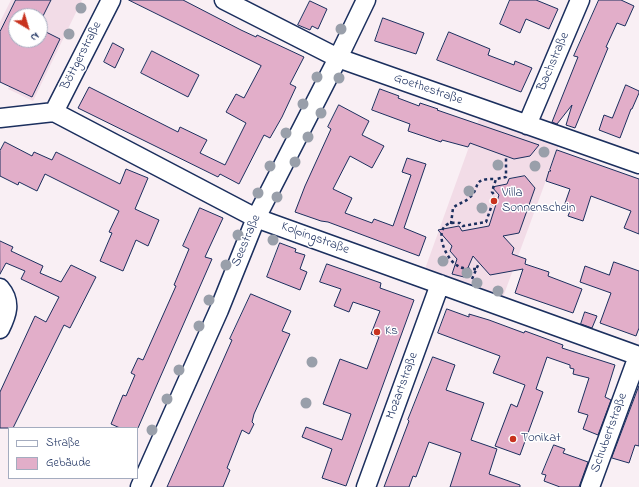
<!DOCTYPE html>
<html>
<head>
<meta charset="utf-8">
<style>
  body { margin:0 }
  #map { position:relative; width:639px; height:487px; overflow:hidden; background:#f9eff4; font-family:"Indie Flower",sans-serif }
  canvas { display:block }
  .legend { position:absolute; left:8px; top:427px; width:130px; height:52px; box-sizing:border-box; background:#fff; border:1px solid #a4acbf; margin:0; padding:5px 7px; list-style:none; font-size:12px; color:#1b2f5e }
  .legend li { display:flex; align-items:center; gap:8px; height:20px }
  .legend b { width:20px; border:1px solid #a4acbf }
  .north { position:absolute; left:8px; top:8px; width:40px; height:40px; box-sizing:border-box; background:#fff; border:1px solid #a4acbf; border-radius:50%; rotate:142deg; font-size:11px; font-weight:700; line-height:16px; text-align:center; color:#1b2f5e }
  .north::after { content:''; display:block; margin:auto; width:14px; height:18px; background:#c8321e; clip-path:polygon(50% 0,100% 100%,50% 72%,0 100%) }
</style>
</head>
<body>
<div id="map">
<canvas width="639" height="487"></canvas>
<ul class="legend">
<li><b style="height:5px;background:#fff"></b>Straße</li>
<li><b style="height:11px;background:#e2aec9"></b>Gebäude</li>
</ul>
<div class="north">N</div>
</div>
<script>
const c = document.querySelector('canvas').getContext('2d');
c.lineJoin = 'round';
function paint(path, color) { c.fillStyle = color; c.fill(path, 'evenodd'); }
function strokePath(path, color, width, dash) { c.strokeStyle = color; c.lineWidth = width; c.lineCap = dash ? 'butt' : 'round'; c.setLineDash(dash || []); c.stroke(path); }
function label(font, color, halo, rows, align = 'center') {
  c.font = font + ' "Indie Flower",sans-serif'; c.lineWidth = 3; c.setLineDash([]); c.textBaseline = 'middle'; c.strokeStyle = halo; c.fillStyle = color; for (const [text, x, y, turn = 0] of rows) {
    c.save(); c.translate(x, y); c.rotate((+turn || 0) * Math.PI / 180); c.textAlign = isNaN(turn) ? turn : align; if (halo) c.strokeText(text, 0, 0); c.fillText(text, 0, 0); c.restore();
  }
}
paint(new Path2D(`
  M11,0H82L33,101L8,89L22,62L0,51V22ZM16,16H40V40H16Z
  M479,119L559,145L503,297L425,269Z`), '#f2dce7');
const building = new Path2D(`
  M16,0H51L43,16H16V40H40V29L60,39L32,97L0,82V32Z
  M129,0H183L241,30L256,37L257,35L304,57L290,84L296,87L282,117L270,138L264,135L239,184L220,174L218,177L78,108L89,87L178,132L180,127L207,140L200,153L225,165L246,123L226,112L236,94L244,98L261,66Z
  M510,0H536L558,9L549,29L526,19L520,33L500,24Z
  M599,0H621L634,6L625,26L617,23L606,47L608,48L575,128L566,125L572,105L557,124L552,122L578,57L574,56Z
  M310,1L327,9L318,29L312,26L310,30L298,25Z
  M383,18L424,33L416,54L375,41Z
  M449,32L490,49L488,55L514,65L515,61L532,68L521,92L437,60Z
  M113,43L124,49L115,68L104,62Z
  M152,51L199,75L188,97L141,73Z
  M626,85L639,91V93L632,109H631L620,138L599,130L604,115L612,118Z
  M380,89L399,96L398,98L419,106L420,103L438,109L437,110L539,145L530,156L514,159L470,143L468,147L442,140L441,142L408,131L410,124L372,110Z
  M339,105L369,121L362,135L384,146L372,168L350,156L333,189L352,198L345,213L372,223L374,219L393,226L411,175L402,172L407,158L426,164L404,228L426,237L419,256L328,222L321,221L295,212L305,186L331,129L328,127Z
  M5,142L32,156L34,152L52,160L56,152L120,184L126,169L148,178L135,209L159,220L148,246L136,240L123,271L100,261L112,233L109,232L119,211L45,174L37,191L19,182L18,185L0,176V151Z
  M557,150L639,179V234L624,228L631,211L591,196L583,221L568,216L570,211L563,209L570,189L546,181L549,171H551L550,170Z
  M525,176L535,188L519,233L503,236L514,248L512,254L526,259L525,264L549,272L548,276L582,289L573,313L515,293L523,269L490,275L473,256L464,277L452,274L457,259L450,251L452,246L438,230L459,226L462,231L489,226L499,195L492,187L507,184L509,179Z
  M200,208L223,218L205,257L212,259L138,428H120L111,424L123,395L126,396L135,375L131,373L138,358L143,360L176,286L174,285L189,249L183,246Z
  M0,241L13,247L11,251L43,266L40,273L61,282L71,265L96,277L70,328L64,325L13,428H0V392L35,316L46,322L59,297L21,279L25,271L6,263L0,274Z
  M280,243L296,249L295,252L305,255L300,269L307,272L300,290L267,277Z
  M614,262L639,271V328L636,336L600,323L611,293L580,282L585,266L609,275Z
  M327,264L381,283L380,288L414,300L346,486L322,478L332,449L302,437L306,427L342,440L351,414L323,404L340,359L367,369L379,337L371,334L380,311L353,302L349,312L334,306L341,289L320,282Z
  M251,294L291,311L282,331L290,334L254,414L252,422L254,424L249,434L242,430L227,468L230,470L223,487H167L232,340L230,339Z
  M447,309L469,317V314L489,320L524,333L525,331L563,345L562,348L615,365L605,397L611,400L598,435L583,429L588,415L578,412L589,378L573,374L574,369L570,368V365L547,357L536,389L543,392L520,455L495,446L511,404L517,407L525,385L493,373L500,356L438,333Z
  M585,312L597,316L592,328L581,324Z
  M433,357L455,365L446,390L484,403L471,440L497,449L489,474L520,485V487H450L461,453L429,442L416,477L413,476L409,487H384L409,421L408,420Z
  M639,386V446L635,445L629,463L612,458Z
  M554,445L565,449L563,453L588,462L579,487H560L544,481L546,475L542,474Z`);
paint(building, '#e2aec9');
strokePath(building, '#1b2f5e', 1);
const minor = new Path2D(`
  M224,0L338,58L639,164
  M54,112L111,0
  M0,118L54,112L256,218L639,356
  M527,125L580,0
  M0,288C12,302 7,315 0,329
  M140,487L219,310L256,218L338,58L366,0
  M366,487L440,284
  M590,487L638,356`);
strokePath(minor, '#1b2f5e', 21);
strokePath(new Path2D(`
  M451,224L453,208C458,203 464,203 469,198C482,187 470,178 496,179
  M476,269C471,269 462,269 458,266C447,261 433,231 448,224C451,222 457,223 460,223L463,226L486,222L495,196L492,192L496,179L506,177V156
  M472,279L479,263`), '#1b2f5e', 2.5, [3, 3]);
strokePath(minor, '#fff', 18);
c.fillStyle = '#999faa';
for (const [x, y] of [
  [81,8],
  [341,29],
  [69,34],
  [317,77],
  [339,78],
  [303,104],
  [321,113],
  [286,133],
  [308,137],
  [544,152],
  [295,162],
  [498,165],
  [270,166],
  [535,166],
  [469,191],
  [258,193],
  [277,197],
  [482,208],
  [238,235],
  [273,240],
  [443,261],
  [226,265],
  [467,273],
  [477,283],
  [498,291],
  [209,300],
  [199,326],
  [312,362],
  [179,370],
  [167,399],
  [306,403],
  [152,430]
]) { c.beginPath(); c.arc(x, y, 5.5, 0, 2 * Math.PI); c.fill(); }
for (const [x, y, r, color] of [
  [494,201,4,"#c8321e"],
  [377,332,4,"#c8321e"],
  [513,439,4,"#c8321e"]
]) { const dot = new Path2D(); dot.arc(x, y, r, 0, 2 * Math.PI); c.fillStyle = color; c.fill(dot); strokePath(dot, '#fff', 1.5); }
label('13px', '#1b2f5e', '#fff', [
  ["Böttgerstraße",82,56,-63],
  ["Bachstraße",554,62,-67],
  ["Goethestraße",428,90,19],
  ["Kolpingstraße",315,239,20],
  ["Seestraße",247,241,-67],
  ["Mozartstraße",403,386,-70],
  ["Schubertstraße",610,433,-70]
]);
label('13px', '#1b2f5e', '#fff', [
  ["Villa",502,194],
  ["Sonnenschein",502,209],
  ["Ks",385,332],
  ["Tonikat",521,439]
], 'left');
</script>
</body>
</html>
